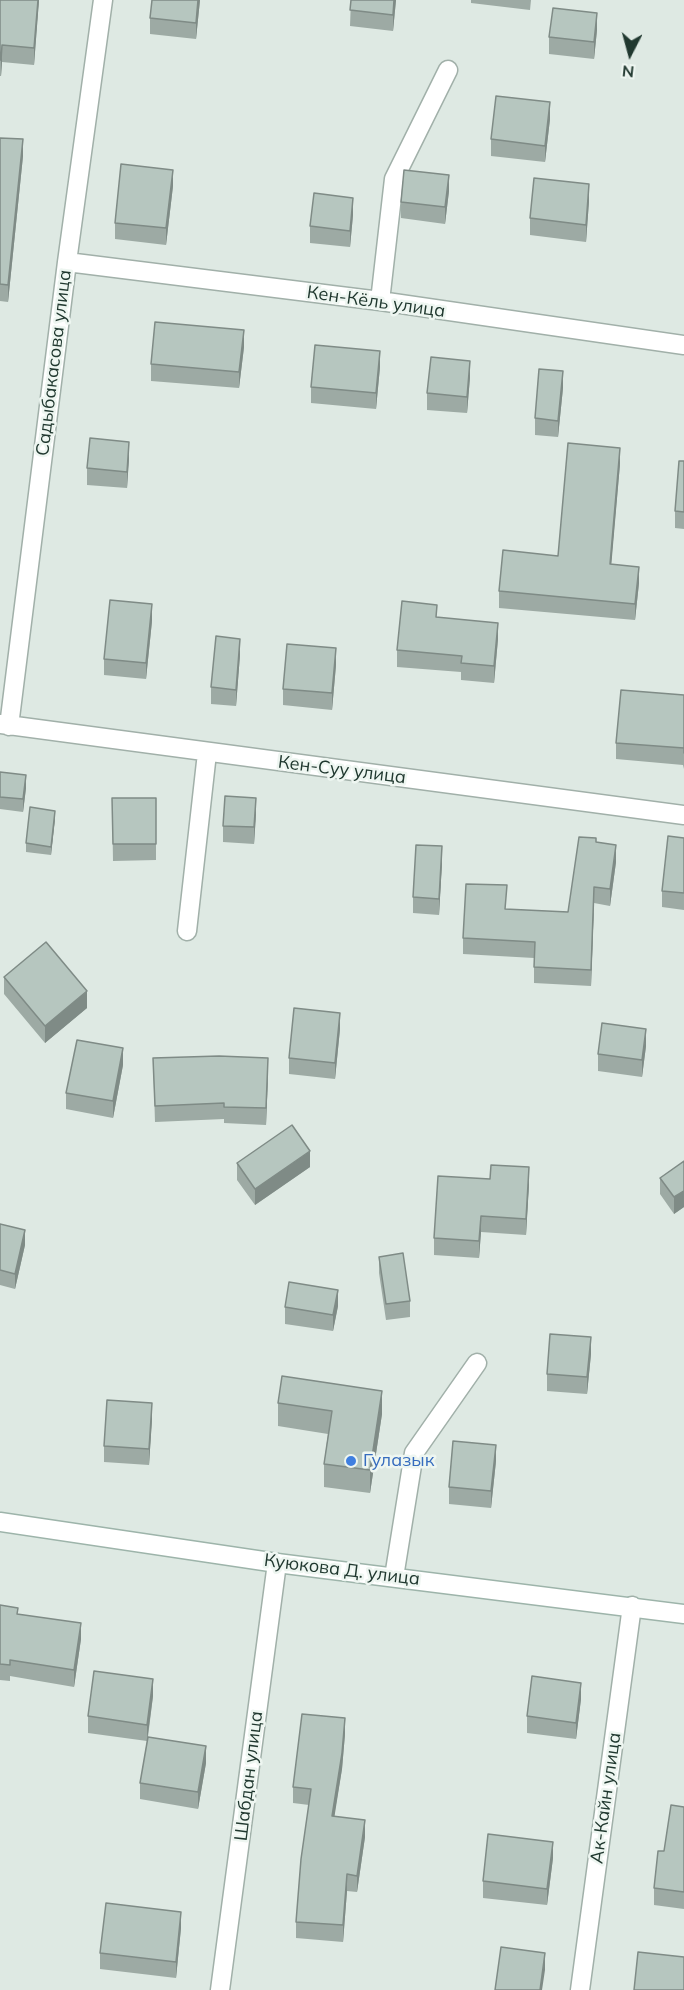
<!DOCTYPE html>
<html>
<head>
<meta charset="utf-8">
<style>
  body { margin:0 }
  #map { position:relative; width:684px; height:1990px; overflow:hidden; background:#dee9e3; font-family:Mulish,sans-serif }
  canvas { display:block }
  .north { position:absolute; left:600px; top:24px; width:60px; height:60px; -webkit-text-stroke:4px #eef6f1; paint-order:stroke; rotate:186deg; font-size:16px; font-weight:700; line-height:24px; text-align:center; color:#20382f }
  .north::after { content:''; display:block; margin:auto; width:21px; height:27px; background:#20382f; clip-path:polygon(50% 0,100% 100%,50% 72%,0 100%) }
</style>
</head>
<body>
<div id="map">
<canvas width="684" height="1990"></canvas>
<div class="north">N</div>
</div>
<script>
const c = document.querySelector('canvas').getContext('2d');
c.lineJoin = 'round';
function strokePath(path, color, width, dash) { c.strokeStyle = color; c.lineWidth = width; c.lineCap = dash ? 'butt' : 'round'; c.setLineDash(dash || []); c.stroke(path); }
function paint(path, color) { c.fillStyle = color; c.fill(path, 'evenodd'); }
function label(font, color, halo, rows, align = 'center') {
  c.font = font + ' Mulish,sans-serif'; c.lineWidth = 5; c.setLineDash([]); c.textBaseline = 'middle'; c.strokeStyle = halo; c.fillStyle = color; for (const [text, x, y, turn = 0] of rows) {
    c.save(); c.translate(x, y); c.rotate((+turn || 0) * Math.PI / 180); c.textAlign = isNaN(turn) ? turn : align; if (halo) c.strokeText(text, 0, 0); c.fillText(text, 0, 0); c.restore();
  }
}
const street = new Path2D(`
  M67,262L380,301L684,345
  M380,301L394,179L448,70
  M0,724L684,815
  M9,726L67,262L103,0
  M187,931L207,753
  M394,1577L414,1453L477,1363
  M220,1990L277,1563
  M580,1990L632,1606`);
const secondary = new Path2D(`
  M0,1522L277,1563L684,1614`);
strokePath(street, '#a1b0a9', 21);
strokePath(secondary, '#9db4aa', 21);
strokePath(street, '#fff', 18);
strokePath(secondary, '#fff', 18);
paint(new Path2D(`
  M0,0H39L34,65L2,62L1,76H0Z
  M200,0L196,39L150,34V18Z
  M351,0H396L393,31L350,26Z
  M471,0H531L530,10L471,3Z
  M597,30L594,59L549,54V37Z
  M550,119L545,162L491,156V139Z
  M0,138L23,156L8,302L0,301Z
  M173,186L166,245L115,239V223Z
  M449,191L445,224L401,218V202Z
  M589,201L586,242L530,235V218Z
  M353,215L350,247L310,243V226Z
  M244,347L239,388L151,381V364Z
  M380,367L376,409L311,403V387Z
  M470,377L467,413L427,410V393Z
  M563,388L558,437L535,435V418Z
  M129,458L127,488L87,485V468Z
  M684,461V529L675,528V511Z
  M620,464L611,564L639,583L635,620L499,608V591L558,556Z
  M152,621L146,679L104,675V659Z
  M498,639L494,683L461,680V672L397,667V650Z
  M240,655L236,706L211,704V687Z
  M336,665L332,710L283,705V689Z
  M684,695V769L683,765L616,759V743Z
  M0,772L26,788L23,812L0,809Z
  M112,798H156V860L113,861Z
  M256,814L254,844L223,842V826Z
  M55,819L51,855L26,852V843Z
  M684,838V910L662,907V891Z
  M596,842L616,862L610,906L594,903L591,986L534,983V958L463,954V938L506,909L568,912Z
  M442,863L439,915L413,913V897Z
  M4,977L87,1008L45,1043L4,994Z
  M340,1029L335,1079L289,1074V1058Z
  M646,1046L642,1077L598,1071V1054Z
  M153,1058L268,1074L266,1125L224,1123V1119L155,1122Z
  M123,1065L113,1118L66,1109V1093Z
  M684,1161V1207L674,1214L660,1194V1178Z
  M237,1163L310,1167L255,1205L237,1180Z
  M529,1184L526,1235L481,1232L479,1258L434,1255V1238Z
  M0,1224L25,1245L15,1289L0,1285Z
  M379,1257L410,1301V1317L386,1320L379,1273Z
  M338,1306L333,1331L285,1324V1307Z
  M591,1354L587,1394L547,1391V1374Z
  M278,1403L382,1414L370,1493L324,1487V1464L328,1434L278,1426Z
  M152,1419L149,1465L104,1462V1446Z
  M496,1461L491,1508L449,1504V1487Z
  M0,1605L18,1614L81,1639L74,1687L10,1676V1681L0,1680Z
  M153,1696L148,1737L206,1763L198,1809L140,1799V1783L147,1741L88,1733V1716Z
  M581,1699L576,1739L527,1733V1716Z
  M345,1734L342,1769L334,1816L365,1837L357,1892L347,1891L343,1942L296,1938V1922L309,1805L293,1803V1787Z
  M684,1807V1909L654,1905V1888L664,1851Z
  M553,1858L547,1905L483,1898V1881Z
  M181,1928L176,1978L100,1969V1953Z`), '#9daaa4');
paint(new Path2D(`
  M38,0H39L34,65V48Z
  M198,0H200L196,39V23Z
  M394,0H396L393,31V15Z
  M597,13V30L594,59V42Z
  M2,45V62L1,76V60Z
  M550,102V119L545,162V146Z
  M23,139V156L8,302V285Z
  M173,170V186L166,245V228Z
  M449,175V191L445,224V207Z
  M589,184V201L586,242V225Z
  M353,198V215L350,247V231Z
  M244,330V347L239,388V372Z
  M380,351V367L376,409V393Z
  M470,361V377L467,413V397Z
  M563,371V388L558,437V421Z
  M129,442V458L127,488V472Z
  M620,448V464L610,580V564Z
  M639,567V583L635,620V604Z
  M152,604V621L146,679V663Z
  M498,623V639L494,683V666Z
  M240,639V655L236,706V690Z
  M336,648V665L332,710V693Z
  M26,775V788L23,812V799Z
  M256,798V814L254,844V827Z
  M55,811V819L51,855V847Z
  M616,845V862L610,906V889Z
  M442,846V863L439,915V899Z
  M594,887V903L591,986V970Z
  M87,991V1008L45,1043V1026Z
  M340,1013V1029L335,1079V1063Z
  M646,1029V1046L642,1077V1060Z
  M123,1048V1065L113,1118V1101Z
  M268,1058V1074L266,1125V1108Z
  M310,1151V1167L255,1205V1189Z
  M529,1167V1184L526,1235V1219Z
  M684,1191V1207L674,1214V1197Z
  M481,1216V1232L479,1258V1241Z
  M25,1230V1245L15,1289V1274Z
  M338,1290V1306L333,1331V1315Z
  M591,1337V1354L587,1394V1377Z
  M382,1391V1414L370,1493V1470Z
  M152,1403V1419L149,1465V1449Z
  M496,1445V1461L491,1508V1491Z
  M81,1623V1639L74,1687V1670Z
  M153,1679V1696L147,1741V1725Z
  M581,1683V1699L576,1739V1723Z
  M345,1718V1734L342,1769L332,1832V1816Z
  M206,1746V1763L198,1809V1792Z
  M365,1820V1837L357,1892V1876Z
  M553,1842V1858L547,1905V1889Z
  M347,1874V1891L343,1942V1925Z
  M181,1912V1928L176,1978V1962Z
  M545,1953V1970L542,1990H540Z`), '#7f8b86');
const building = new Path2D(`
  M0,0H38L34,48L2,45L1,60H0Z
  M152,0H198L196,23L150,18Z
  M351,0H394L393,15L350,10Z
  M553,8L597,13L594,42L549,37Z
  M496,96L550,102L545,146L491,139Z
  M0,138L23,139L8,285L0,284Z
  M121,164L173,170L166,228L115,223Z
  M404,170L449,175L445,207L401,202Z
  M534,178L589,184L586,225L530,218Z
  M314,193L353,198L350,231L310,226Z
  M155,322L244,330L239,372L151,364Z
  M315,345L380,351L376,393L311,387Z
  M431,357L470,361L467,397L427,393Z
  M539,369L563,371L558,421L535,418Z
  M90,438L129,442L127,472L87,468Z
  M568,443L620,448L610,564L639,567L635,604L499,591L503,550L558,556Z
  M679,461H684V512L675,511Z
  M110,600L152,604L146,663L104,659Z
  M402,601L437,605L436,617L498,623L494,666L461,663L462,656L397,650Z
  M216,636L240,639L236,690L211,687Z
  M287,644L336,648L332,693L283,689Z
  M621,690L684,695V753V748L616,743Z
  M0,772L26,775L23,799L0,797Z
  M225,796L256,798L254,827L223,826Z
  M112,798H156V844H113Z
  M30,807L55,811L51,847L26,843Z
  M668,836L684,838V893L662,891Z
  M579,837L596,838V842L616,845L610,889L594,887L591,970L534,967L535,942L463,938L466,884L507,885L505,909L568,912Z
  M416,845L442,846L439,899L413,897Z
  M46,942L87,991L45,1026L4,977Z
  M294,1008L340,1013L335,1063L289,1058Z
  M602,1023L646,1029L642,1060L598,1054Z
  M77,1040L123,1048L113,1101L66,1093Z
  M219,1056L268,1058L266,1108L224,1107V1103L155,1106L153,1058Z
  M292,1125L310,1151L255,1189L237,1163Z
  M684,1161V1191L674,1197L660,1178Z
  M491,1165L529,1167L526,1219L481,1216L479,1241L434,1238L438,1176L490,1179Z
  M0,1224L25,1230L15,1274L0,1270Z
  M403,1253L410,1301L386,1304L379,1257Z
  M289,1282L338,1290L333,1315L285,1307Z
  M550,1334L591,1337L587,1377L547,1374Z
  M282,1376L382,1391L370,1470L324,1464L332,1411L278,1403Z
  M107,1400L152,1403L149,1449L104,1446Z
  M453,1441L496,1445L491,1491L449,1487Z
  M0,1605L18,1608L17,1614L81,1623L74,1670L10,1660V1665L0,1664Z
  M94,1671L153,1679L147,1725L88,1716Z
  M532,1676L581,1683L576,1723L527,1716Z
  M302,1714L345,1718L342,1753L332,1816L365,1820L357,1876L347,1874L343,1925L296,1922L301,1859L311,1789L293,1787Z
  M148,1737L206,1746L198,1792L140,1783Z
  M671,1805L684,1807V1892L654,1888L658,1851H664Z
  M488,1834L553,1842L547,1889L483,1881Z
  M106,1903L181,1912L176,1962L100,1953Z
  M501,1947L545,1953L540,1990H495Z
  M638,1952L684,1957V1990H634Z`);
paint(building, '#b6c6bf');
strokePath(building, '#7f8b86', 1.5);
for (const [x, y, r, color] of [
  [351,1461,6,"#3f7fe0"]
]) { const dot = new Path2D(); dot.arc(x, y, r, 0, 2 * Math.PI); c.fillStyle = color; c.fill(dot); strokePath(dot, '#eef6f1', 2); }
label('18px', '#20382f', '#eef6f1', [
  ["Кен-Кёль улица",376,302,8],
  ["Садыбакасова улица",54,363,-83],
  ["Кен-Суу улица",342,770,7],
  ["Куюкова Д. улица",342,1570,7],
  ["Шабдан улица",249,1776,-83],
  ["Ак-Кайн улица",606,1798,-82]
]);
label('18px', '#366cbe', '#eef6f1', [
  ["Гулазык",363,1461]
], 'left');
</script>
</body>
</html>
